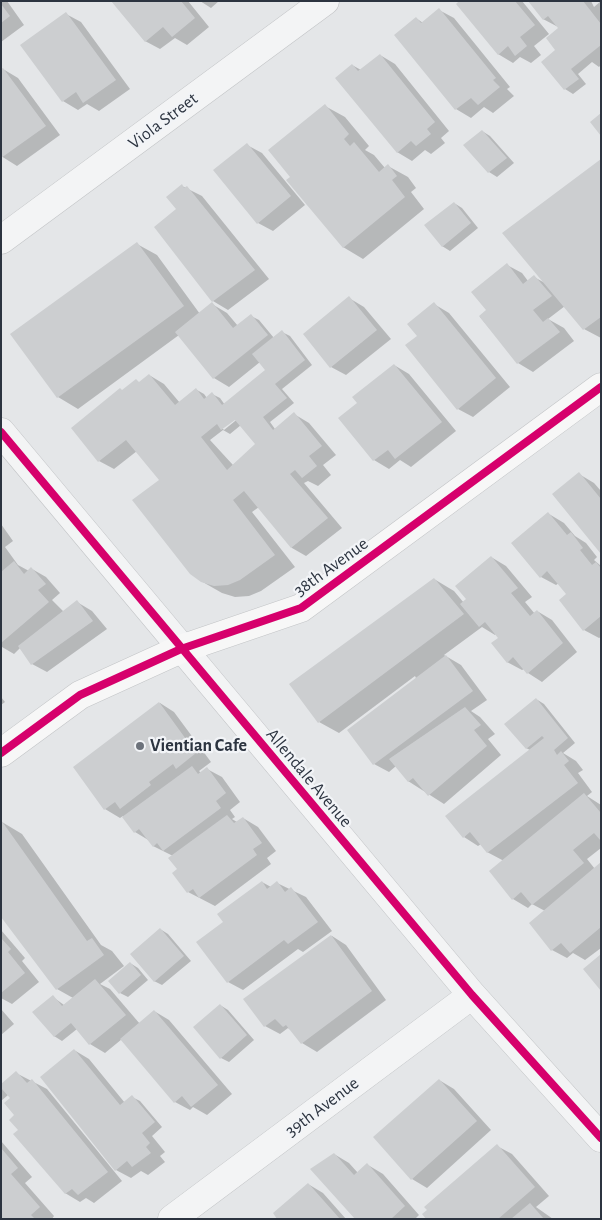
<!DOCTYPE html>
<html>
<head>
<meta charset="utf-8">
<style>
  body { margin:0 }
  #map { position:relative; width:602px; height:1220px; overflow:hidden; background:#e4e6e8; font-family:"Alegreya Sans",sans-serif }
  canvas { display:block }
  .frame { position:absolute; inset:0; border:2px solid #2c3440; pointer-events:none }
</style>
</head>
<body>
<div id="map">
<canvas width="602" height="1220"></canvas>
<div class="frame"></div>
</div>
<script>
const c = document.querySelector('canvas').getContext('2d');
c.lineJoin = 'round';
function paint(path, color) { c.fillStyle = color; c.fill(path, 'evenodd'); }
function strokePath(path, color, width, dash) { c.strokeStyle = color; c.lineWidth = width; c.lineCap = dash ? 'butt' : 'round'; c.setLineDash(dash || []); c.stroke(path); }
function label(font, color, halo, rows, align = 'center') {
  c.font = font + ' "Alegreya Sans",sans-serif'; c.lineWidth = 4.5; c.setLineDash([]); c.textBaseline = 'middle'; c.strokeStyle = halo; c.fillStyle = color; for (const [text, x, y, turn = 0] of rows) {
    c.save(); c.translate(x, y); c.rotate((+turn || 0) * Math.PI / 180); c.textAlign = isNaN(turn) ? turn : align; if (halo) c.strokeText(text, 0, 0); c.fillText(text, 0, 0); c.restore();
  }
}
paint(new Path2D(`
  M1,1H7L24,25L1,42Z
  M112,1H188L209,27L187,45L175,38L160,49L145,41Z
  M200,1H219L211,8Z
  M461,1H522L549,34L534,46L541,55L531,63L520,57L513,63L498,54Z
  M529,1H591L594,7L601,1V65L599,67L592,62L578,74L586,84L573,94L565,89L543,62L557,50L560,28L543,19Z
  M439,10L454,18L510,87L507,89L514,96L493,113L484,107L471,118L456,109L396,35L416,18L423,23Z
  M66,14L81,22L130,89L99,111L87,104L78,110L63,101L22,45Z
  M380,55L395,64L449,131L441,138L445,143L431,154L425,150L412,161L397,152L352,65L361,70Z
  M3,69L18,78L60,135L17,166L1,156Z
  M325,106L345,117L369,146L365,150L374,155L385,168L388,166L408,177L416,188L411,192L424,209L363,259L343,247Z
  M482,131L490,136L514,163L497,177L489,172Z
  M247,145L262,153L305,205L273,231L258,223Z
  M601,161V338L584,329L565,306L548,319L564,328L574,341L533,372L518,363L480,317L488,310L507,265L522,273L528,281L534,277L545,283Z
  M182,186L202,196L269,279L228,310L213,301L155,227L178,209Z
  M454,203L462,208L478,228L450,251L442,246Z
  M137,244L157,255L200,314L212,304L227,313L238,326L251,316L259,320L274,338L282,332L290,336L312,365L282,389L294,403L270,422L275,429L294,414L309,423L336,455L323,465L331,475L318,486L308,481L304,483L342,528L306,556L292,548L259,507L252,512L295,567L261,591L249,596L235,597L222,593L201,581L160,480L137,451L114,469L99,461L124,391L140,383L149,375L164,384L180,403L197,390L204,394L207,398L212,394L220,398L225,405L266,371L260,362L229,387L214,378L179,335L78,409L58,397L12,335ZM239,415L240,417L224,430L222,428ZM241,425L257,444L233,465L210,440L223,430L230,434Z
  M349,298L364,307L391,339L346,375L331,367Z
  M434,304L449,313L510,387L473,417L458,409L418,336Z
  M394,365L409,374L456,431L411,467L400,460L389,469L374,460L359,403Z
  M579,474L594,483L601,491V552Z
  M549,514L564,523L575,536L586,543L597,557L594,560L601,566V637L599,638L584,630L568,595L559,583L556,585L541,577Z
  M1,524L13,541L5,547L18,565L29,571L32,569L46,577L60,593L52,600L64,612L77,602L92,611L107,629L47,672L32,664L21,647L14,654L2,647L1,648Z
  M491,557L506,566L532,597L525,602L535,614L537,611L552,620L577,652L542,682L528,673L524,669L522,670L507,662L499,638L496,634L495,635L482,627L444,655L461,665L487,700L471,711L480,717L495,734L488,739L501,755L444,804L408,781L396,766L389,772L374,764L416,678L415,676L339,733L319,722L434,579L454,591L464,603L468,599Z
  M1,697L5,702L1,705Z
  M536,699L544,704L575,743L563,753L576,761L583,770L578,773L592,792L587,796L601,805V848L587,859L595,869L601,864V948L585,960L573,953L567,958L552,950L545,911L532,904L528,908L513,899L491,871L504,861L487,852L481,844L478,846L464,837L530,750L526,748Z
  M160,703L174,712L211,762L199,771L201,773L207,769L222,777L240,802L230,810L235,817L232,819L237,822L243,818L258,827L276,851L267,858L271,864L215,906L188,892L173,873L179,869L173,856L153,846L150,841L135,832L123,816L120,818L105,809Z
  M2,822L22,834L101,945L112,951L124,966L100,984L110,989L140,1024L154,1011L169,1020L232,1094L207,1115L193,1107L190,1110L175,1102L122,1039L105,1053L90,1044L77,1029L62,1041L54,1036L53,997L64,1005L73,998L57,989Z
  M262,882L271,887L277,883L306,897L332,931L303,952L298,949L243,990L228,982Z
  M160,929L168,934L191,961L162,985L154,981Z
  M1,930L25,958L22,961L39,982L12,1004L1,998Z
  M332,936L346,945L386,1000L317,1052L302,1043L292,1031L288,1028L280,1034L265,1026Z
  M130,963L138,968L148,980L128,997L120,993Z
  M220,1005L228,1010L254,1040L229,1062L221,1058Z
  M1,1009L14,1024L1,1035Z
  M74,1050L89,1059L125,1103L132,1097L140,1101L162,1127L152,1136L165,1152L160,1156L165,1162L148,1175L141,1171L131,1178L116,1170Z
  M16,1073L47,1089L122,1181L94,1203L86,1198L80,1202L65,1193L20,1130L11,1098L8,1095L1,1101V1086Z
  M439,1080L454,1089L491,1130L427,1188L412,1179Z
  M1,1141L32,1177L25,1183L54,1216L52,1219H1Z
  M497,1146L512,1154L549,1196L536,1207L553,1219H428Z
  M334,1154L349,1163L358,1173L368,1165L383,1174L419,1215L415,1219H357Z
  M308,1184L323,1193L346,1219H279Z`), '#0003');
paint(new Path2D(`
  M111,1H181L195,18L172,37L163,27L145,42Z
  M459,1H515L535,25L520,37L527,46L515,56L508,46L498,55L456,4Z
  M528,1H583L601,24V45L571,69L579,79L564,90L541,62L555,50L546,38L558,28L548,16L543,20Z
  M1,4L10,16L1,23Z
  M439,8L496,78L493,80L500,87L478,105L471,98L455,110L394,35L416,17L421,23Z
  M66,12L116,80L83,103L76,92L62,102L20,45Z
  M380,54L435,122L427,129L431,134L416,146L411,141L397,153L335,78L352,64L358,71Z
  M3,68L46,126L1,158V69Z
  M325,104L349,134L344,139L350,146L354,142L379,172L388,164L397,176L392,180L405,197L343,248L286,180L290,177L268,150Z
  M601,113V136L590,122Z
  M482,130L507,158L488,173L463,145Z
  M247,143L291,196L257,224L213,170Z
  M601,159V317L583,330L502,233Z
  M182,184L184,188L187,186L255,270L212,302L233,328L251,314L268,335L213,379L175,332L212,302L154,227L176,209L166,197Z
  M454,202L471,223L442,247L424,225Z
  M137,242L184,306L57,398L10,334Z
  M507,263L523,284L534,275L552,296L533,310L543,322L548,318L560,332L517,364L479,316L486,310L471,292Z
  M349,296L377,330L330,368L303,334Z
  M434,302L496,378L457,410L405,345L417,336L407,324Z
  M282,330L305,360L275,384L287,398L263,417L273,430L294,412L322,446L309,456L317,466L302,478L295,470L290,474L328,518L291,548L244,491L233,500L275,555L240,580L228,585L214,586L201,582L190,574L132,500L159,480L126,440L98,462L71,428L120,388L122,390L136,379L139,382L149,374L175,405L196,388L204,399L212,392L222,405L265,370L252,354ZM235,420L255,444L227,470L201,437L217,424L221,430Z
  M394,364L442,422L395,459L388,450L373,461L338,418L357,403L352,397Z
  M579,472L601,499V554L552,494Z
  M548,512L567,535L571,532L583,548L580,550L592,565L596,562L601,568V616L583,631L559,600L566,594L547,571L540,578L511,543Z
  M491,556L518,588L511,593L530,616L537,610L563,643L527,674L513,657L507,663L491,643L498,638L485,622L479,627L460,604L466,599L455,586Z
  M14,561L24,574L31,567L46,584L38,590L49,602L1,643V572Z
  M434,578L464,614L318,723L289,684Z
  M77,600L93,621L31,665L18,646Z
  M446,655L473,691L373,765L347,730Z
  M536,698L568,738L554,750L557,755L561,751L569,761L564,765L578,783L487,853L470,832L463,838L445,816L544,738L542,736L526,749L504,724Z
  M159,702L196,753L176,769L173,764L149,782L151,785L120,809L115,802L104,810L73,767Z
  M465,707L481,725L474,730L487,746L428,796L413,778L408,782L389,759Z
  M192,766L198,774L207,767L226,793L216,801L221,808L163,851L157,843L153,847L139,829L134,833L122,817Z
  M584,793L601,813V841L594,833L573,850L584,863L532,905L521,892L512,900L489,871Z
  M227,815L234,823L243,817L262,843L253,849L257,855L199,898L193,889L187,893L172,873L177,869L168,858Z
  M1,820L87,941L92,938L104,955L56,990L1,917Z
  M601,862V927L570,953L561,943L551,951L529,923Z
  M262,881L267,889L277,881L285,892L291,887L318,922L288,944L284,940L227,983L196,942L223,922L217,914Z
  M160,928L184,956L154,982L130,954Z
  M331,935L372,991L301,1044L286,1025L283,1027L275,1019L264,1027L243,999Z
  M1,938L11,949L8,952L25,973L1,993Z
  M601,954V991L583,969Z
  M130,962L141,975L119,994L108,981Z
  M95,979L126,1015L89,1045L71,1023L54,1037L32,1012L53,995L62,1006Z
  M220,1004L247,1035L220,1059L193,1027Z
  M154,1010L218,1085L191,1107L182,1096L174,1103L120,1039Z
  M74,1049L120,1105L132,1095L155,1122L142,1133L150,1143L146,1147L151,1153L132,1167L127,1161L115,1171L40,1077Z
  M16,1071L27,1083L32,1079L108,1172L78,1195L72,1189L65,1194L13,1134L18,1130L9,1120L14,1115L4,1103L10,1098L1,1088V1084Z
  M439,1079L477,1121L411,1180L373,1137Z
  M497,1144L535,1187L498,1219H426L422,1214L427,1210L424,1207Z
  M1,1148L18,1168L11,1174L40,1207L31,1215L35,1219H1Z
  M334,1153L354,1175L367,1163L405,1206L391,1219H355L310,1169Z
  M308,1183L340,1219H277L273,1213Z
  M530,1203L544,1219H511Z`), '#ccced0');
const street = new Path2D(`
  M1,240L325,1
  M1,432L472,995L601,1138
  M172,1219L472,995`);
const secondary = new Path2D(`
  M1,753L80,695L181,649L301,608L601,387`);
strokePath(street, '#c2c4c6', 29);
strokePath(secondary, '#c2c4c6', 29);
strokePath(street, '#f3f4f5', 28);
strokePath(secondary, '#f7f7f7', 28);
strokePath(new Path2D(`
  M1,432L472,995L601,1138
  M1,753L80,695L181,649L301,608L601,387`), '#d6006c', 8);
for (const [x, y, r, color] of [
  [140,746,5,"#6c727b"]
]) { const dot = new Path2D(); dot.arc(x, y, r, 0, 2 * Math.PI); c.fillStyle = color; c.fill(dot); strokePath(dot, '#f2f4f7', 2); }
label('18px', '#2c3440', '#f2f4f7', [
  ["Viola Street",163,121,-37],
  ["38th Avenue",331,567,-36],
  ["Allendale Avenue",309,778,50],
  ["39th Avenue",322,1107,-37]
]);
label('bold 18px', '#2c3440', '#f2f4f7', [
  ["Vientian Cafe",150,746]
], 'left');
</script>
</body>
</html>
